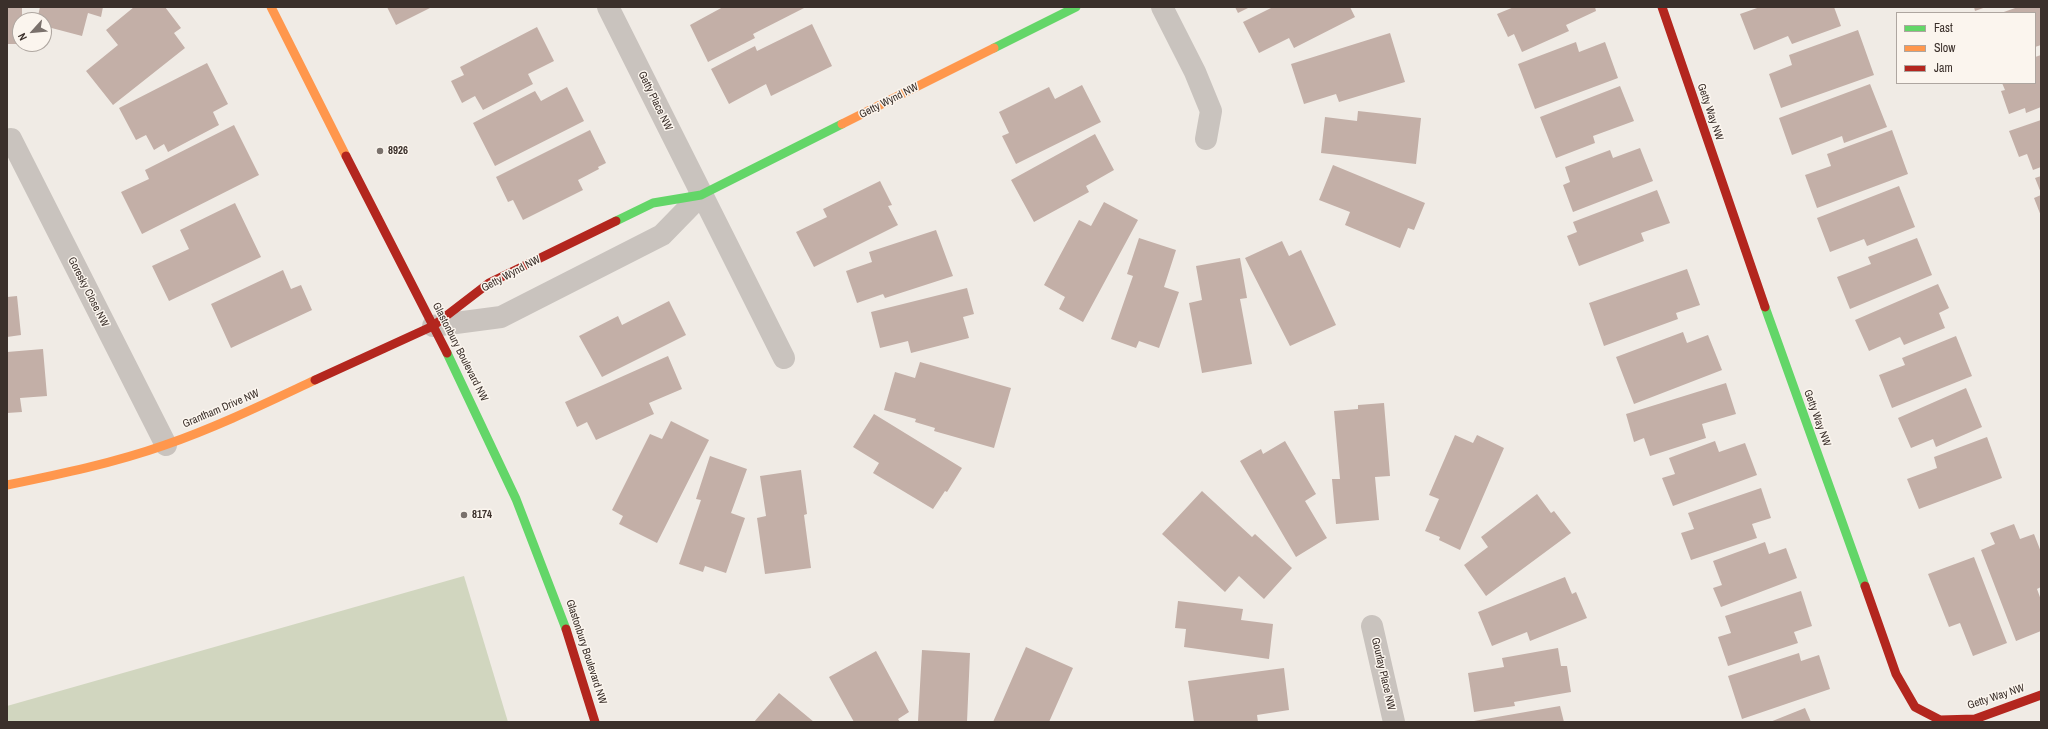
<!DOCTYPE html>
<html>
<head>
<meta charset="utf-8">
<style>
  body { margin:0 }
  #map { position:relative; width:2048px; height:729px; overflow:hidden; background:#f0ebe5; font-family:"Archivo Narrow",sans-serif }
  canvas { display:block }
  .frame { position:absolute; inset:0; border:8px solid #3b302b; pointer-events:none }
  .legend { position:absolute; left:1896px; top:12px; width:140px; height:72px; box-sizing:border-box; background:#fbf5ee; border:1px solid #aea6a0; margin:0; padding:5px 7px; list-style:none; font-size:12px; color:#3b302b }
  .legend li { display:flex; align-items:center; gap:8px; height:20px }
  .legend b { width:20px; border:1px solid #aea6a0 }
  .north { position:absolute; left:12px; top:12px; width:40px; height:40px; box-sizing:border-box; background:#fbf5ee; border:1px solid #aea6a0; border-radius:50%; rotate:243deg; font-size:11px; font-weight:700; line-height:16px; text-align:center; color:#3b302b }
  .north::after { content:''; display:block; margin:auto; width:14px; height:18px; background:#7a716c; clip-path:polygon(50% 0,100% 100%,50% 72%,0 100%) }
</style>
</head>
<body>
<div id="map">
<canvas width="2048" height="729"></canvas>
<div class="frame"></div>
<ul class="legend">
<li><b style="height:5px;background:#63d668"></b>Fast</li>
<li><b style="height:5px;background:#ff974d"></b>Slow</li>
<li><b style="height:5px;background:#b3261e"></b>Jam</li>
</ul>
<div class="north">N</div>
</div>
<script>
const c = document.querySelector('canvas').getContext('2d');
c.lineJoin = 'round';
function paint(path, color) { c.fillStyle = color; c.fill(path, 'evenodd'); }
function strokePath(path, color, width, dash) { c.strokeStyle = color; c.lineWidth = width; c.lineCap = dash ? 'butt' : 'round'; c.setLineDash(dash || []); c.stroke(path); }
function label(font, color, halo, rows, align = 'center') {
  c.font = font + ' "Archivo Narrow",sans-serif'; c.lineWidth = 3; c.setLineDash([]); c.textBaseline = 'middle'; c.strokeStyle = halo; c.fillStyle = color; for (const [text, x, y, turn = 0] of rows) {
    c.save(); c.translate(x, y); c.rotate((+turn || 0) * Math.PI / 180); c.textAlign = isNaN(turn) ? turn : align; if (halo) c.strokeText(text, 0, 0); c.fillText(text, 0, 0); c.restore();
  }
}
paint(new Path2D(`
  M464,576L508,722H7V706Z`), '#d1d6bf');
paint(new Path2D(`
  M7,7H22V20H20V44H7Z
  M40,7H103L101,17L88,13L82,36L44,26V20H37Z
  M134,7H165L181,28L174,33L185,48L113,105L86,71L118,45L106,30Z
  M387,7H432L396,25Z
  M723,7H806L753,34L755,38L708,62L690,25Z
  M1235,7H1250L1238,13Z
  M1273,7H1350L1355,17L1294,48L1289,38L1259,53L1243,22Z
  M1514,7H1595L1596,11L1566,25L1569,31L1522,52L1514,34L1508,37L1497,14Z
  M1760,7H1834L1841,26L1792,44L1788,36L1754,50L1740,14Z
  M1974,7H1986L1975,11Z
  M2018,7H2041V45L2035,47V13H2001Z
  M812,24L832,66L771,96L766,84L729,104L711,69L755,46L757,51Z
  M537,27L554,61L528,74L533,84L483,110L475,96L462,103L451,81L464,75L460,67Z
  M1858,30L1874,75L1781,108L1769,74L1792,65L1789,55Z
  M1390,33L1405,82L1339,102L1336,94L1304,104L1291,64Z
  M1576,42L1579,52L1605,42L1618,78L1535,109L1518,64Z
  M2041,55V107L2026,113L2025,108L2009,114L2001,91L2005,90L2002,83H2035V57Z
  M207,63L228,104L213,112L219,125L168,152L164,144L154,150L146,135L136,140L119,108Z
  M1870,84L1887,127L1844,143L1842,136L1792,155L1779,118Z
  M1082,85L1101,122L1016,164L1002,136L1009,133L999,112L1049,87L1055,99Z
  M1620,86L1634,121L1593,136L1595,143L1556,158L1540,117Z
  M567,87L584,121L495,166L473,123L535,91L541,101Z
  M1358,111L1421,118L1416,164L1321,153L1325,117L1357,121Z
  M2041,120V167L2033,170L2027,154L2019,157L2009,131Z
  M234,125L259,175L142,234L121,192L149,179L145,170Z
  M590,130L606,163L598,167L599,169L578,180L583,190L523,220L513,200L508,202L496,177Z
  M1892,130L1908,174L1817,208L1805,175L1831,166L1827,154Z
  M1095,134L1114,170L1086,186L1089,192L1034,222L1011,180Z
  M1640,148L1653,181L1573,212L1563,185L1570,182L1565,167L1610,150L1613,158Z
  M1333,165L1425,203L1414,230L1408,228L1400,248L1345,225L1350,212L1319,200Z
  M2041,176V193L2035,178Z
  M880,181L892,205L888,206L898,225L814,267L796,232L827,217L823,209Z
  M1899,186L1915,227L1867,246L1864,239L1830,252L1817,218Z
  M1657,190L1670,223L1641,233L1644,241L1579,266L1567,236L1577,232L1573,222Z
  M2041,195V216L2034,198Z
  M1104,202L1138,220L1083,322L1059,309L1065,297L1044,285L1079,220L1091,226Z
  M235,203L261,257L169,301L152,266L189,249L180,230Z
  M936,230L953,276L885,298L883,294L857,303L846,271L872,262L869,252Z
  M1139,238L1176,250L1164,287L1179,292L1159,348L1139,341L1136,348L1111,339L1133,276L1127,274Z
  M1917,238L1932,275L1850,309L1837,277L1871,264L1868,257Z
  M1282,241L1289,256L1301,250L1336,325L1290,346L1245,258Z
  M1240,258L1247,298L1240,299L1252,364L1202,373L1189,303L1202,300L1196,266Z
  M1687,269L1700,305L1676,313L1678,319L1604,346L1589,303Z
  M283,270L291,289L301,285L312,310L231,348L211,304Z
  M1938,284L1949,308L1939,313L1945,328L1904,345L1900,337L1869,351L1855,320Z
  M967,288L974,314L963,317L969,338L911,353L908,341L880,348L871,312Z
  M17,296L21,335L7,337V297Z
  M669,301L686,335L602,377L579,336L618,316L622,325Z
  M1683,332L1687,343L1708,335L1722,370L1634,404L1616,357Z
  M1956,336L1972,376L1892,408L1879,375L1905,365L1902,358Z
  M43,349L47,396L20,398L22,412L7,413V352Z
  M668,356L682,389L649,403L654,414L596,440L587,422L577,427L565,402Z
  M920,362L1011,388L994,448L934,431L935,428L915,422L916,419L884,410L895,372L915,378Z
  M1726,383L1736,414L1702,424L1706,438L1650,456L1644,438L1634,442L1626,414Z
  M1966,388L1982,427L1936,447L1933,439L1911,448L1898,418Z
  M1384,403L1390,476L1375,477L1379,520L1336,524L1332,479H1340L1334,411L1358,409V405Z
  M874,414L962,468L947,492L945,491L933,509L873,473L879,463L853,447Z
  M671,421L709,440L657,543L619,524L623,516L612,510L650,434L662,439Z
  M1455,435L1473,443L1477,435L1504,448L1460,550L1439,540L1440,537L1425,531L1439,499L1429,495Z
  M1987,437L2002,478L1919,509L1907,479L1937,468L1934,457Z
  M1285,441L1316,494L1305,501L1327,538L1296,557L1240,461L1261,449L1263,454Z
  M1715,441L1719,452L1745,443L1757,475L1673,506L1662,478L1675,474L1669,458Z
  M710,456L747,469L731,513L745,518L726,573L705,566L703,572L679,564L701,500L696,499Z
  M801,470L807,514L804,515L811,568L765,574L757,518L766,516L760,476Z
  M1761,488L1771,518L1752,524L1757,538L1691,560L1681,533L1694,529L1688,513Z
  M1202,491L1252,537L1255,534L1292,568L1264,599L1239,576L1225,592L1162,534Z
  M1537,494L1551,513L1554,511L1571,533L1486,596L1464,565L1488,547L1481,537Z
  M2014,524L2020,539L2034,534L2041,552V587L2037,589L2041,600V631L2016,641L1981,550L1995,544L1990,533Z
  M1765,542L1769,554L1786,548L1797,578L1721,607L1713,588L1722,585L1713,561Z
  M1974,557L2007,643L1973,656L1960,623L1949,627L1928,574Z
  M1565,577L1572,594L1576,592L1587,618L1530,641L1527,632L1492,646L1478,612Z
  M1801,591L1812,626L1794,632L1798,643L1728,666L1718,637L1731,633L1725,616Z
  M1178,601L1243,609L1241,620L1273,624L1269,659L1184,647L1186,629L1175,628Z
  M1026,647L1073,668L1049,722H993Z
  M1558,648L1561,666H1567L1571,692L1514,702L1515,706L1474,712L1468,673L1504,667L1502,658Z
  M922,650L970,653L967,722L918,721Z
  M876,651L909,712L898,719L900,722H854L829,677Z
  M1799,653L1801,661L1819,655L1830,689L1742,719L1728,676Z
  M1284,668L1289,710L1257,715L1258,722H1194L1188,681Z
  M779,693L814,722H754Z
  M1560,706L1564,722H1474V721Z
  M1805,708L1811,722H1770Z`), '#c3afa7');
strokePath(new Path2D(`
  M608,7L784,358
  M1162,7L1195,72L1211,111L1206,139
  M11,139L166,445
  M433,326L501,317L662,235L701,195
  M1372,626L1394,722`), '#c9c3be', 22);
strokePath(new Path2D(`
  M994,48L1076,7
  M616,221L653,203L701,195L842,124
  M1765,307L1865,586
  M447,353L516,499L566,629`), '#63d668', 9);
strokePath(new Path2D(`
  M271,7L346,156
  M842,124L994,48
  M7,485C61,474 114,463 165,445C217,427 266,403 315,380`), '#ff974d', 9);
strokePath(new Path2D(`
  M1662,7L1765,307
  M346,156L447,353
  M315,380L433,326L489,283L616,221
  M1865,586L1896,674L1915,707L1940,720L1975,719L2041,695
  M566,629L595,722`), '#b3261e', 9);
for (const [x, y, r, color] of [
  [380,151,4,"#7a716c"],
  [464,515,4,"#7a716c"]
]) { const dot = new Path2D(); dot.arc(x, y, r, 0, 2 * Math.PI); c.fillStyle = color; c.fill(dot); strokePath(dot, '#fbf5ee', 1.5); }
label('11px', '#3b302b', '#fbf5ee', [
  ["Getty Place NW",655,101,64],
  ["Getty Wynd NW",889,101,-27],
  ["Getty Way NW",1710,112,71],
  ["Getty Wynd NW",511,274,-28],
  ["Goresky Close NW",88,292,63],
  ["Glastonbury Boulevard NW",460,352,63],
  ["Grantham Drive NW",221,409,-23],
  ["Getty Way NW",1817,418,70],
  ["Glastonbury Boulevard NW",586,652,72],
  ["Gourlay Place NW",1383,674,77],
  ["Getty Way NW",1996,697,-18]
]);
label('bold 11px', '#3b302b', '#fbf5ee', [
  ["8926",388,151],
  ["8174",472,515]
], 'left');
</script>
</body>
</html>
